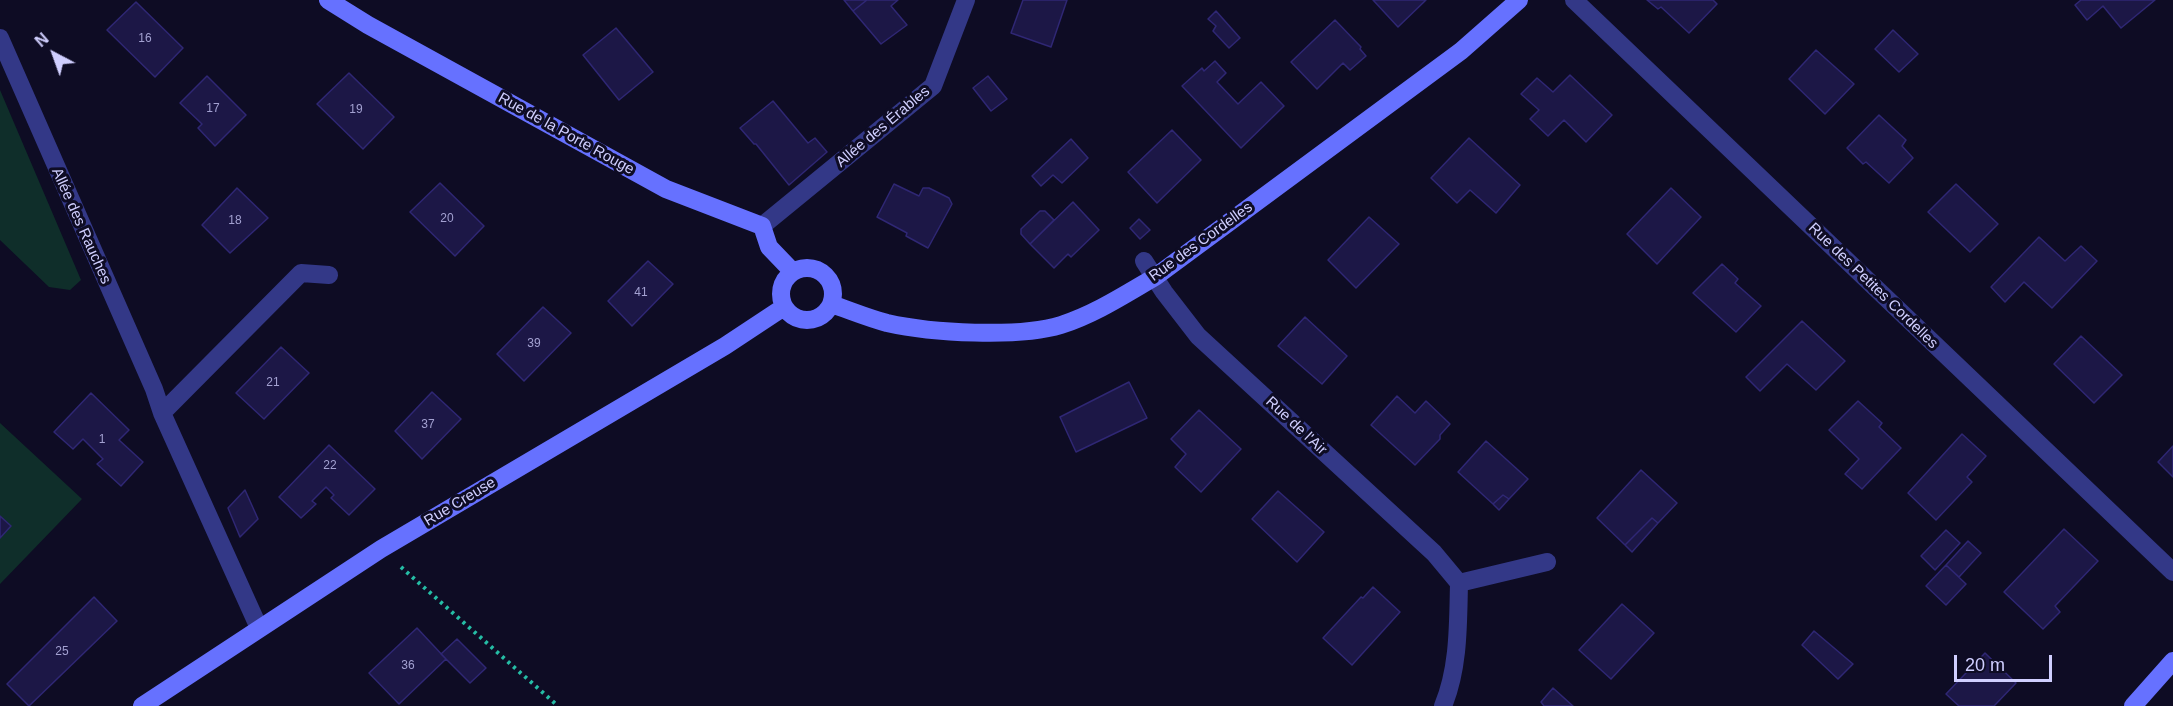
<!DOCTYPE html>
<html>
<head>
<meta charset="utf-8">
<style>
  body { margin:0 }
  #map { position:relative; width:2173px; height:706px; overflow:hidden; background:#0e0c24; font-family:Helvetica,sans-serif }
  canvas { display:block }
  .north { position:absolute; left:24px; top:24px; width:60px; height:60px; -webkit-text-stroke:4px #0e0c24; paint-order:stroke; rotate:319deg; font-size:16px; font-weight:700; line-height:24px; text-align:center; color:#d0cfff }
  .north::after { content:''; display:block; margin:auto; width:21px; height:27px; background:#d0cfff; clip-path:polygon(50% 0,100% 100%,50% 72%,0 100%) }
  .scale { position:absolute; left:1954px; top:655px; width:98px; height:27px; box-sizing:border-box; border:3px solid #d0cfff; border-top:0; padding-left:8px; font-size:18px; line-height:21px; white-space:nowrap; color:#d0cfff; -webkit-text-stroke:4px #0e0c24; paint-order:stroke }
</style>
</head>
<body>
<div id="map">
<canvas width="2173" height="706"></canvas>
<div class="north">N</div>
<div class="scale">20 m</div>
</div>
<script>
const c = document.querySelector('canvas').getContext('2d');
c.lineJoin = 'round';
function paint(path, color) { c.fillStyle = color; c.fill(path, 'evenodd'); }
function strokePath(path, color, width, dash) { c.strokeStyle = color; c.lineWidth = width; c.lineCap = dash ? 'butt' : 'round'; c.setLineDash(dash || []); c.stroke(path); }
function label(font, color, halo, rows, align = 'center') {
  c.font = font + ' Helvetica,sans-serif'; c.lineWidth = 6; c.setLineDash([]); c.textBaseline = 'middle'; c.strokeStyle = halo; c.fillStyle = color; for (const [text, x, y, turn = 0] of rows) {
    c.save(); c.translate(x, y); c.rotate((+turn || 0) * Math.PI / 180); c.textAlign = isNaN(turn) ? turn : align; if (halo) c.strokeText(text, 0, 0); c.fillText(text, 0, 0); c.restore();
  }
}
paint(new Path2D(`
  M0,90L81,280L70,290L49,287L0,240Z
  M0,423L82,499L0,584Z`), '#0f2e2a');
const building = new Path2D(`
  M844,0H867L853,11Z
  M867,0H898L891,6L907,25L881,44L853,11Z
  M1023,0H1067L1051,47L1011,33Z
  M1373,0H1426L1398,27Z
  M1647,0H1713L1717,4L1689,33L1661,7L1658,9Z
  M2081,0H2155L2121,28L2103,6L2087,20L2075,5Z
  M136,2L183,48L155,77L107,30Z
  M1216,11L1240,38L1229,48L1213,31L1216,26L1208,19Z
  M1335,20L1361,47L1360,49L1366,56L1350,70L1343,63L1317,89L1291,62Z
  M616,28L653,72L619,100L583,55Z
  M1893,30L1918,54L1899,72L1875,49Z
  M1816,50L1854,84L1825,114L1789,79Z
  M1215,61L1226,73L1217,82L1238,104L1261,82L1284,106L1241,148L1182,86L1202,68L1204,71Z
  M349,73L394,117L363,149L317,104Z
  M1570,75L1612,115L1586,142L1564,120L1548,136L1530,119L1539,110L1521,94L1537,78L1553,92Z
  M207,76L246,115L215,146L198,128L202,124L180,103Z
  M988,76L1007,99L991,111L973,88Z
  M773,101L808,143L815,138L827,152L789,185L756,144H754L740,128Z
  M1879,115L1906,140L1902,146L1913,158L1889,183L1866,162L1863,164L1847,148Z
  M1172,130L1201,160L1157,203L1128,172Z
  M1469,138L1520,185L1496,213L1470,190L1457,203L1431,178Z
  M1071,139L1088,158L1062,183L1053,175L1041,186L1032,176Z
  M440,183L484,226L455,256L410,212Z
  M894,184L919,196L923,188H929L949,198L952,204L928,248L906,236L907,233L877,217Z
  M1956,184L1998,224L1970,252L1928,212Z
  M237,188L268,218L230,253L202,225Z
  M1671,188L1701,217L1657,264L1627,234Z
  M1073,202L1099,230L1071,257L1068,254L1054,268L1030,244Z
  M1040,211H1045L1054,220L1030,244L1021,234V229Z
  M1369,217L1399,244L1356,288L1328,260Z
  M1139,219L1150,230L1140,239L1130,228Z
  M2039,237L2065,261L2081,246L2097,261L2052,308L2024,282L2005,302L1991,287Z
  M648,261L673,284L632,326L608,301Z
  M1722,264L1738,279L1735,283L1761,306L1736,332L1693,293Z
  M543,307L571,333L524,381L497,354Z
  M1305,317L1347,356L1322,384L1278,346Z
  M1802,321L1845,361L1816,390L1787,364L1760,391L1746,377Z
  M2081,336L2122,375L2094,403L2054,364Z
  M281,347L309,373L264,419L236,393Z
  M1129,382L1147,418L1076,452L1060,417Z
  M432,392L461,419L422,459L395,431Z
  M91,393L129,430L119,440L143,462L121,486L97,464L103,459L83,439L73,449L54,432Z
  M1397,396L1415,413L1426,401L1450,424L1440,435V439L1415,465L1371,425Z
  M1858,401L1882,423L1879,427L1901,448L1862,489L1845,474L1859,459L1829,430Z
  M1199,410L1241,449L1201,492L1175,467L1186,454L1171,439Z
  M1962,434L1986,456L1967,477L1972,482L1936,520L1908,493Z
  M1486,441L1528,479L1509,499L1503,495L1493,504L1458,472Z
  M329,445L375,489L349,515L331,498L334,495L326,487L312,501L316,504L301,518L279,497Z
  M2173,446V477L2158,462Z
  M1641,470L1677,503L1658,523L1652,518L1625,545L1597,518Z
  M245,490L258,519L240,537L228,508Z
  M1278,491L1324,532L1297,562L1252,519Z
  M1503,495L1509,499L1499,510L1493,504Z
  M0,516L11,526L0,538Z
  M1652,518L1658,523L1632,552L1625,545Z
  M2064,529L2098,561L2055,606L2060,612L2043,629L2004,592Z
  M1946,530L1960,543L1935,570L1921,556Z
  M1968,541L1981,553L1959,577L1946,565Z
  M1946,565L1966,584L1946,605L1926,586Z
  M1373,587L1400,612L1352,665L1323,638L1361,597L1363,598Z
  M94,597L117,621L29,706L7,684Z
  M1622,604L1654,633L1611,679L1579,650Z
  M417,628L446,659L399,704L369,673Z
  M1814,631L1853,664L1838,679L1802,645Z
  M457,639L486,668L470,683L441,654Z
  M1985,653L2016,683L1994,706H1959L1946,694Z
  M1553,688L1573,706H1544L1541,702Z`);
paint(building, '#1c1746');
strokePath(building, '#2f2774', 1.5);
strokePath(new Path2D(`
  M401,567L558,706`), '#25bda5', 4, [3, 4.5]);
strokePath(new Path2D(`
  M1574,0L2173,572
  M0,38L154,389L162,413L259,628
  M762,226L933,86L966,0
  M1144,261L1164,292L1198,336L1434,553L1459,583C1458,624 1459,668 1443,706
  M162,413L301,273L329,275
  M1459,583L1547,562`), '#333887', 18);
strokePath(new Path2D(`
  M328,0L368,25L666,189L762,226L769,247L793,272
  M781 294a26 26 0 1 1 52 0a26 26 0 1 1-52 0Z
  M831,304C849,310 868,318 887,323C931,333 1019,338 1061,325C1095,314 1124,295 1155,277L1461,51L1519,0
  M142,706L381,549L725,346L784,307
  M2133,706L2173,661`), '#6671ff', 18);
label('12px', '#a3a1d1', null, [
  ["16",145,39],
  ["17",213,109],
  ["19",356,110],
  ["20",447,219],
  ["18",235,221],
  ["41",641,293],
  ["39",534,344],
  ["21",273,383],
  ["37",428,425],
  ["1",102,440],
  ["22",330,466],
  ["25",62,652],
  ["36",408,666]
]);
label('15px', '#d0cfff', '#0e0c24', [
  ["Allée des Érables",883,127,-40],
  ["Rue de la Porte Rouge",566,134,29],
  ["Allée des Rauches",81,226,66],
  ["Rue des Cordelles",1201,242,-36],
  ["Rue des Petites Cordelles",1873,286,44],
  ["Rue de l'Air",1296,426,43],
  ["Rue Creuse",460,502,-31]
]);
</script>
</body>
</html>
